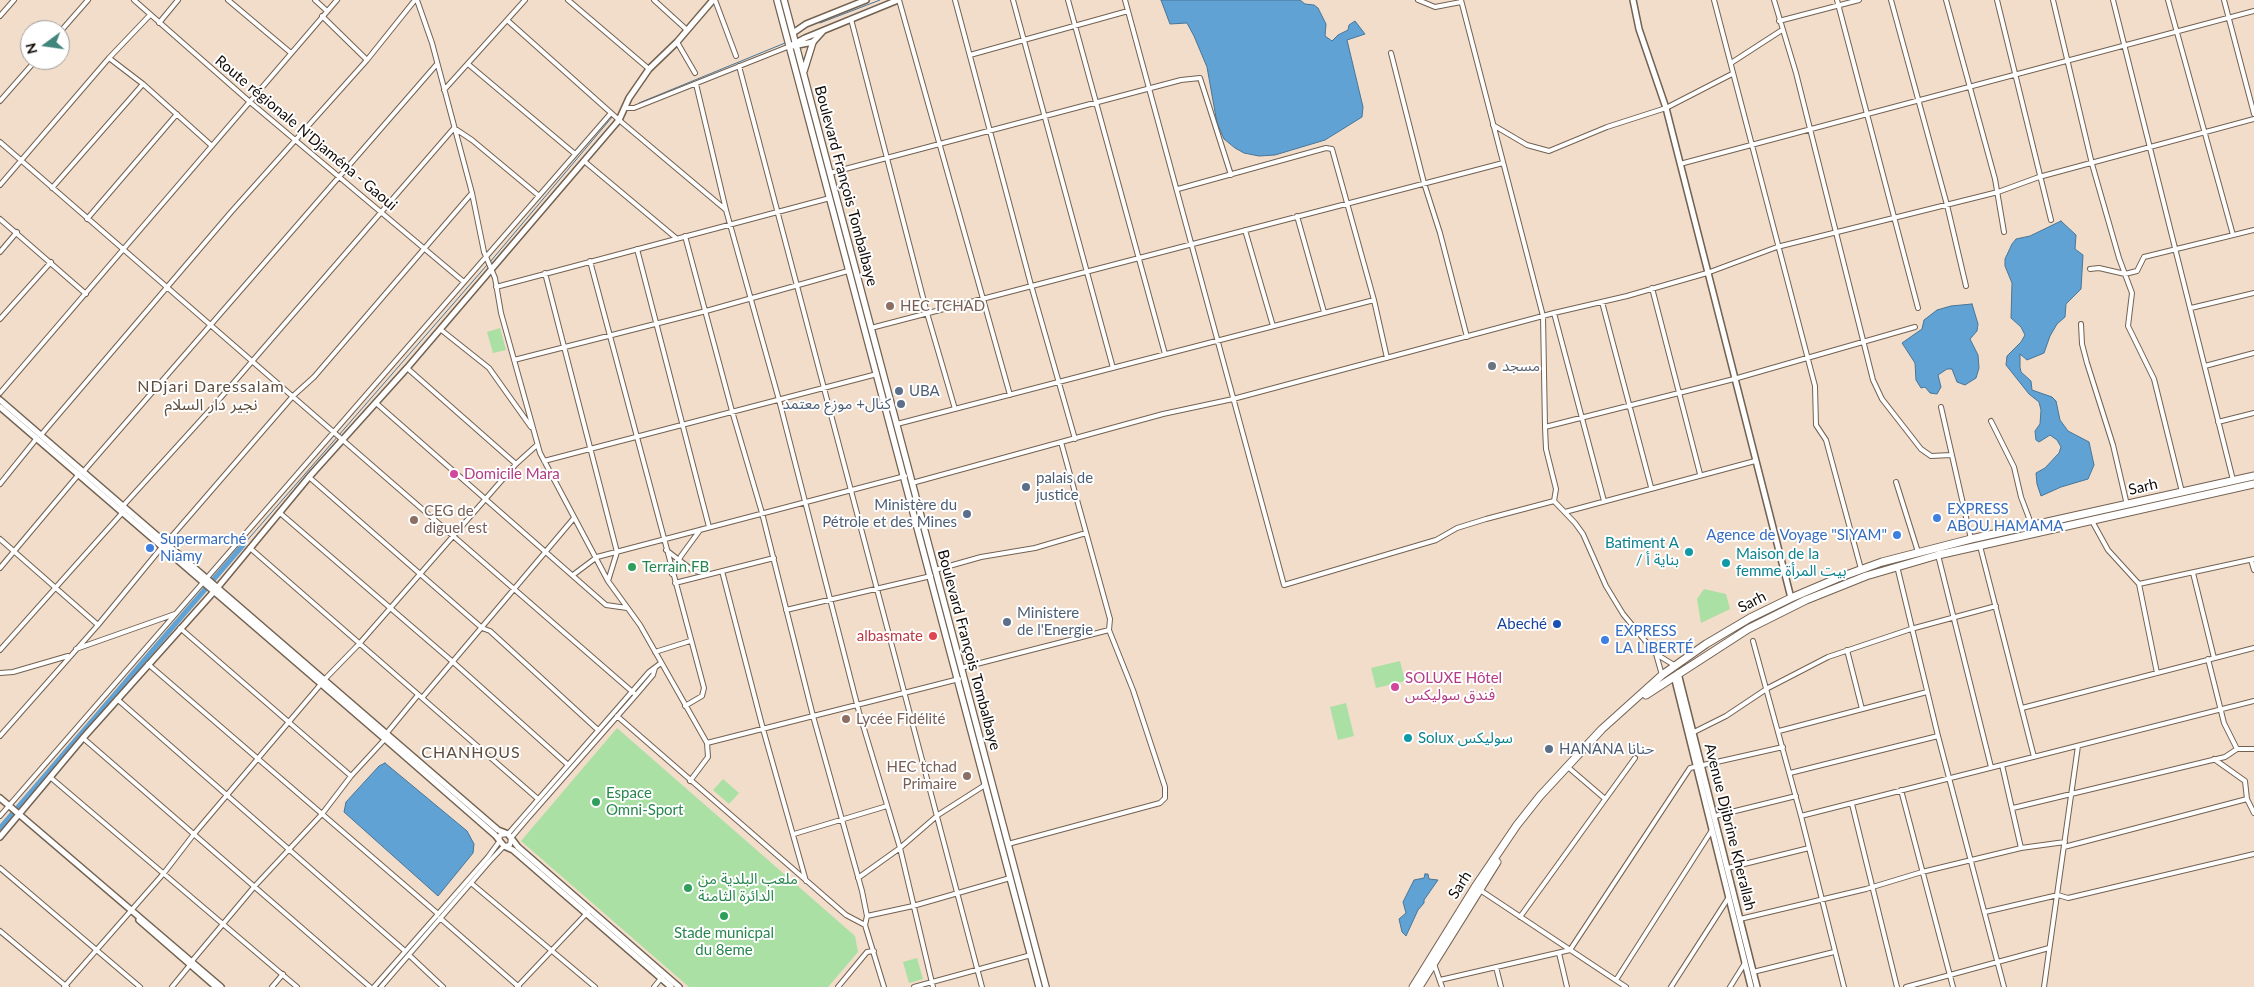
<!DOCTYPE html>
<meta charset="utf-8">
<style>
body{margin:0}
#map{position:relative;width:2254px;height:987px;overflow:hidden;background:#f1ddca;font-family:Lato,sans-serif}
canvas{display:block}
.north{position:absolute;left:20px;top:20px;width:50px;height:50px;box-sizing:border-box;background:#fff;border:1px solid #a09d9b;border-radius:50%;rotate:256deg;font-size:14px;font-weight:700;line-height:20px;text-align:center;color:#120b06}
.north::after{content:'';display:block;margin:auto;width:18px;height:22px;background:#40867c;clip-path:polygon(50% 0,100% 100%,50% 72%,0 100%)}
</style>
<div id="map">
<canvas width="2254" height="987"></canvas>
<div class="north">N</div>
</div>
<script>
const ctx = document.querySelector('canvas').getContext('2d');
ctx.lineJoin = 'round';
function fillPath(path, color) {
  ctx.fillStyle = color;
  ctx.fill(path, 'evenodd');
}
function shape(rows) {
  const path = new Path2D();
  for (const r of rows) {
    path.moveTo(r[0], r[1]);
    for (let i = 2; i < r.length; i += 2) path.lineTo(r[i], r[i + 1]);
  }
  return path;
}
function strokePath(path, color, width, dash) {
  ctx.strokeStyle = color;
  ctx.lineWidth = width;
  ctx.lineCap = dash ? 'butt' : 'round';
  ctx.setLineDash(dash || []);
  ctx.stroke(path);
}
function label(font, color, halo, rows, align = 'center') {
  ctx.font = font + ' Lato,"Noto Sans Arabic",sans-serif';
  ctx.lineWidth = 4;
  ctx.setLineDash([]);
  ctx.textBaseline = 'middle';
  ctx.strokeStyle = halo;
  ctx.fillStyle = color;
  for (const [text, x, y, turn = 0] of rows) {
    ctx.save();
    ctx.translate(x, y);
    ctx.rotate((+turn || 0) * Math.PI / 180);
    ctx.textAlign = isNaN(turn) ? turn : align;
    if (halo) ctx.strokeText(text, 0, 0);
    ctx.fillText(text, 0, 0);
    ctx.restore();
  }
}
fillPath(shape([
 [500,328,506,350,493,353,487,332],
 [1704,589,1726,594,1730,609,1701,623,1697,599],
 [1400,661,1405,681,1376,688,1371,668],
 [1346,703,1354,736,1338,740,1330,707],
 [617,728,855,936,858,952,828,987,689,987,521,841],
 [723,779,739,793,729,804,713,790],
 [917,958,923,979,909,983,903,962]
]), '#aae0a3');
const water = shape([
 [1161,0,1300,0,1305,4,1314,5,1318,8,1326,24,1325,36,1332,41,1338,35,1348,30,1349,25,1355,21,1365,34,1347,40,1363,107,1362,117,1325,140,1275,155,1259,156,1244,153,1235,148,1224,139,1217,123,1207,67,1194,36,1187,23,1170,24,1161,0],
 [2061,221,2076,235,2075,249,2083,255,2081,289,2066,304,2065,317,2057,324,2050,336,2044,353,2027,360,2020,354,2020,367,2021,372,2031,381,2032,390,2052,397,2056,401,2060,420,2068,431,2089,442,2094,465,2088,479,2061,487,2041,496,2037,484,2036,473,2045,468,2059,453,2061,447,2057,440,2050,435,2039,442,2036,440,2035,431,2040,424,2041,410,2039,402,2029,394,2006,365,2007,356,2021,342,2025,335,2021,327,2011,318,2012,283,2005,266,2005,259,2012,244,2016,239,2030,236,2061,221],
 [1972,304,1978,324,1977,331,1970,339,1978,355,1979,368,1976,378,1965,385,1957,382,1952,369,1947,369,1938,375,1941,387,1937,394,1930,393,1925,387,1921,388,1916,380,1915,363,1902,343,1922,329,1924,320,1937,310,1951,306,1972,304],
 [385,763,467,831,474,844,473,853,438,896,344,812,346,802,379,766,385,763],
 [1425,874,1428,874,1429,879,1438,880,1424,900,1424,903,1418,910,1406,936,1402,932,1399,919,1406,913,1403,902,1414,880,1424,878,1425,874]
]);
fillPath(water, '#60a2d4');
strokePath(water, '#497596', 1);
strokePath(shape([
 [820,23,880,0],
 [639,103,785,43],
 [490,262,613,116],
 [244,544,487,265]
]), '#497596', 1);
strokePath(shape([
 [0,828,244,544]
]), '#60a2d4', 5);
const street = shape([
 [134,0,250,102,464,282],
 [228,0,291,53],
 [315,0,327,11],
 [417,0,432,43,472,193,484,252,495,278,501,313,540,453,608,581,640,625,707,743,708,757,690,781],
 [568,0,649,69],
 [654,0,687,30],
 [715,0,736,56],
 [899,0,1010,395],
 [955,0,1031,285,1075,439],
 [1013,0,1113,368],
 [1068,0,1165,354],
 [1125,0,1284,585,1436,540,1457,528,1486,519,1554,501],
 [1418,0,1435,7,1461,2],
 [1461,0,1543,316,1545,427,1546,449,1556,489,1554,501,1575,523,1583,534,1606,586,1623,614,1656,654,1674,665],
 [1714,0,1815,386,1816,425,1826,440,1861,569],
 [1774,0,1796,73,1873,380,1882,399,1921,449,1931,456,1951,455],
 [1837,0,1918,308],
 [1891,0,1947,205,1966,286],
 [1946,0,1995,179,2004,232],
 [1997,0,2051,220],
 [2053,0,2092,164,2119,258,2132,293,2128,326,2154,379,2182,492],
 [2113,0,2233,480],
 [2168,0,2233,235],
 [2224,0,2254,114],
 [150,15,109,58,143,84,212,146],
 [0,16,14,0],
 [322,16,367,60],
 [851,19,927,313,955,409],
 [507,20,619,120,726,210,779,400,859,712,900,848,933,987],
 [1779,21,1859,0],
 [159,23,178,0],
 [60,32,88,0],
 [677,42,695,73],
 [1391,53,1424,183,1440,233,1467,337],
 [970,55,1128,11],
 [1731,63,1782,30],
 [468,64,575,154],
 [739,66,982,987],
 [696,84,726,210],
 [444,90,525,0],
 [0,101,36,60],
 [625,108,634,108,790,46],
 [1493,125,1527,145,1549,151,1607,127,1666,108,1732,74],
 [0,142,636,695],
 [584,161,676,238],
 [1680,164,2254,11],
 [830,173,1181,80,1200,78,1231,175],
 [0,185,109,58],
 [52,188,143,84],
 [1178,189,1326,148,1332,149,1374,300,1387,358],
 [1297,216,1324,312],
 [0,219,86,294],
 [87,219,177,114],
 [1245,230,1273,326],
 [685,236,732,411,762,513,813,716,862,891,867,916,865,925],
 [637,249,709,527],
 [0,252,17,232],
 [590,261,704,688,702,696,685,706],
 [2090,269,2099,268,2125,274,2137,271,2144,257,2254,230],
 [545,273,617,552,608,581],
 [496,287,830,198],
 [1652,288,1700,474],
 [1602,302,1651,487],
 [2191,308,2254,293],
 [1554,313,1604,501],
 [0,319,51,262],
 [2081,324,2082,344,2087,363,2113,445,2127,505],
 [871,328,1503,163],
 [440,329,489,368,531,427],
 [514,360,706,311,848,271],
 [2205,366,2254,353],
 [407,368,516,464],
 [0,393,337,0],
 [376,403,606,605,627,608],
 [1941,407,1971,539],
 [1991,421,2014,467,2021,497,2032,526],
 [2218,422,2254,413],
 [897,424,1374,300],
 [1545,427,1734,379,1915,327],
 [41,435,232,211,367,60,415,0],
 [544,461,877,374],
 [83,472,437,64],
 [309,477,482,628,490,631,598,730],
 [1896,482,1918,552],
 [912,483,1163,414,1233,399,1554,313,1627,296,1707,273,1777,247,1998,192,2039,177,2254,119],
 [0,484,37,438],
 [122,507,210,410,454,128,472,140,538,195],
 [1565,512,1755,461],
 [280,513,453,662,567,764],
 [2092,521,2108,550,2139,584,2157,673],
 [0,539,98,625],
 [166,543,293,396,314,377,472,193],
 [1980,546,2034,757],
 [250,548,538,799],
 [666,550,692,570,706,574],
 [1938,555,1991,767],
 [2251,560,2254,570],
 [1897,566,1938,736,2004,987],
 [0,568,79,474],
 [935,570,981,557,1035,548,1086,533],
 [722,571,763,729,806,881],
 [2193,573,2214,658],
 [672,574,681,556,700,530],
 [573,575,597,557,905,476],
 [675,583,774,558],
 [2139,584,2254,559],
 [786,610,931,576],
 [180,628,351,776],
 [1753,641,1801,816,1844,987],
 [76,649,175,614],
 [0,650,123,512],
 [1847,650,1862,709],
 [655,652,690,641],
 [1656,654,1662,675],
 [2208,659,2224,723,2237,749],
 [148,664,437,913],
 [961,668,1109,630],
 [0,673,13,672,68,656],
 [324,680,359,644,516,464,537,445],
 [422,698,574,518],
 [117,699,405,951],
 [2022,708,2254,648],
 [617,716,846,915,865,925,884,987],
 [1779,731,1927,692],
 [1694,732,1726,716,1768,688,1828,657,1911,629,1996,606],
 [386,734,418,695],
 [0,736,98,625,162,547],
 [83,738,370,987],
 [707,743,959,679],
 [2214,759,2245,781,2247,799,2254,813],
 [2002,765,2021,848],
 [1569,768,1604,798],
 [1790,773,1938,736],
 [50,777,297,987],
 [1901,790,1953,987],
 [1852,804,1897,987],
 [2013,808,2225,757,2237,749,2254,749],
 [0,816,611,113],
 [1715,816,1796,796],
 [1801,816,2254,701],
 [794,834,887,806],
 [1008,844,1160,803,1165,798,1165,787,1133,690,1109,630,1110,619,1061,442],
 [2064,847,2247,799],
 [0,868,140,987],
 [1728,868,1809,848],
 [858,878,900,848,938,815,985,785],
 [471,883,595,987],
 [1480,890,1626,987],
 [1985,912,2058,895,2068,898,2254,854],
 [867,916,913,906,1010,878],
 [1520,917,1635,758],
 [440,918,519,987],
 [1740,919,1866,889,1922,872,2021,848,2065,842],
 [0,931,67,987],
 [1559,953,1567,987],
 [409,955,443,987],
 [192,961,254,887,322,814,351,776,385,739],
 [1434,964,1442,987],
 [1496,967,1501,987],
 [1753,972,1834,952],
 [1440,980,1570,950,1690,768,1783,747],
 [1616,980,1712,830],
 [64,987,164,873,194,834,321,684],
 [172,987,190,965],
 [272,987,283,974],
 [374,987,488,857,499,842,500,835,508,834,649,672,661,663],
 [381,987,489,862,504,846,510,845,511,838,528,818,636,695,653,675,655,668],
 [517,987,588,912],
 [654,987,662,977],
 [838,987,867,952,874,951],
 [914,987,1031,955],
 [1671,987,1729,897],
 [1730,987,1745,963],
 [1906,987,2049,948],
 [2044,987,2078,746]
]);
const secondary = shape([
 [1633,0,1639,29,1666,108,1791,598],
 [793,33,806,24,866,0],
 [790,46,805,38,898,0],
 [793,46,813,42,823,31],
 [0,400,498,830,508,834,518,847,679,987],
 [0,407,385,739,495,835,504,846,513,850,671,987],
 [1678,673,1757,987],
 [1674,676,1751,987],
 [0,798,221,987],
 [0,837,83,738,218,587,309,477,407,368,619,120,629,98,649,69,677,42,713,0],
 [139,920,216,987]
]);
const primary = shape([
 [777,0,1039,987],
 [784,0,1046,987],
 [804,71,813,42]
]);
const highway = shape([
 [1646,695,1748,629,1806,600,1866,576,1938,555,2254,484],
 [1413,987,1475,887,1517,825,1540,796,1602,729,1662,675,1706,644,1750,618,1791,598,1838,578,1882,562,1971,539,2254,476],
 [1419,987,1497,862]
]);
strokePath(street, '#736151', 6);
strokePath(secondary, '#736151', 8);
strokePath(primary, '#736151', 8);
strokePath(highway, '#736151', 9);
strokePath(street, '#fff', 4);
strokePath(secondary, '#fff', 5);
strokePath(primary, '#fff', 5.5);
strokePath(highway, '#fff', 7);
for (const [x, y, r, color] of [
 [890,306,5,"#8d6e63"],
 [1492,366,5,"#6b7280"],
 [899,391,5,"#5c6f8a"],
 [901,404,5,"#5c6f8a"],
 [454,474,5,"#d1479c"],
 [1026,487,5,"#5c6f8a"],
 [967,514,5,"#5c6f8a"],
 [1937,518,5,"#3f7fe0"],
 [414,520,5,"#8d6e63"],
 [1897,535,5,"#3f7fe0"],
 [150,548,5,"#3f7fe0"],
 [1689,552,5,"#0f9aa8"],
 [1726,563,5,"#0f9aa8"],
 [632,567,5,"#2e9e5b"],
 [1007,622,5,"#5c6f8a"],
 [1557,624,5,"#1a4fb4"],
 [933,636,5,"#e0444e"],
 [1605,640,5,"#3f7fe0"],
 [1395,687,5,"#d1479c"],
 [846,719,5,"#8d6e63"],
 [1408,738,5,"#0f9aa8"],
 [1549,749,5,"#5c6f8a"],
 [967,776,5,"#8d6e63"],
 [596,802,5,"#2e9e5b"],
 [688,888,5,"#2e9e5b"],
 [724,916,5,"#2e9e5b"]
]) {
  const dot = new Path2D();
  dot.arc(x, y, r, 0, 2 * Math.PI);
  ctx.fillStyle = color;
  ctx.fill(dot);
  strokePath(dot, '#fff', 2);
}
label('15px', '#120b06', '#fff', [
 ["Route régionale N'Djaména - Gaoui",306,133,40],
 ["Boulevard François Tombalbaye",846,186,75],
 ["Sarh",2143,487,-13],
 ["Sarh",1752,602,-27],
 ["Boulevard François Tombalbaye",969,650,75],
 ["Avenue Djibrine Kherallah",1730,827,76],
 ["Sarh",1460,885,-58]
]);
label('15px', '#785e54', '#fff', [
 ["HEC TCHAD",900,306],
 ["CEG de",424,511],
 ["diguel est",424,528],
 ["Lycée Fidélité",856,719],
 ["HEC tchad",957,767,"right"],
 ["Primaire",957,784,"right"]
], 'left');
label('15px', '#5b616d', '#fff', [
 ["مسجد",1502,366]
], 'left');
label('15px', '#4e5e75', '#fff', [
 ["UBA",909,391],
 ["كنال+ موزع معتمد",891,404,"right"],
 ["palais de",1036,478],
 ["justice",1036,495],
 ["Ministère du",957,505,"right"],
 ["Pétrole et des Mines",957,522,"right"],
 ["Ministere",1017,613],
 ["de l'Energie",1017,630],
 ["HANANA حنانا",1559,749]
], 'left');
label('15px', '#b23c85', '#fff', [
 ["Domicile Mara",464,474],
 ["SOLUXE Hôtel",1405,678],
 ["فندق سوليكس",1405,695]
], 'left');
label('15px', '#366cbe', '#fff', [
 ["EXPRESS",1947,509],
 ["ABOU HAMAMA",1947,526],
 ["Agence de Voyage \"SIYAM\"",1887,535,"right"],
 ["Supermarché",160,539],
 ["Niamy",160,556],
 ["EXPRESS",1615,631],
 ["LA LIBERTÉ",1615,648]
], 'left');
label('15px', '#0d838f', '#fff', [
 ["Batiment A",1679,543,"right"],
 ["/ بناية أ",1679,560,"right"],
 ["Maison de la",1736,554],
 ["femme بيت المرأة",1736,571],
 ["Solux سوليكس",1418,738]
], 'left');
label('15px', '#27864d', '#fff', [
 ["Terrain FB",642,567],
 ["Espace",606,793],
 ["Omni-Sport",606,810],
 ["ملعب البلدية من",698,879],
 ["الدائرة الثامنة",698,896],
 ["Stade municpal",724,933,"center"],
 ["du 8eme",724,950,"center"]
], 'left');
label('15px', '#164399', '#fff', [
 ["Abeché",1547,624]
], 'right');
label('15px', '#be3a42', '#fff', [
 ["albasmate",923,636]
], 'right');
ctx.letterSpacing = '1px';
label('16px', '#5e4d3d', '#fff', [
 ["NDjari Daressalam",211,387],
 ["نجير دار السلام",211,405],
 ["CHANHOUS",471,753]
]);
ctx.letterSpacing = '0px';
</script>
